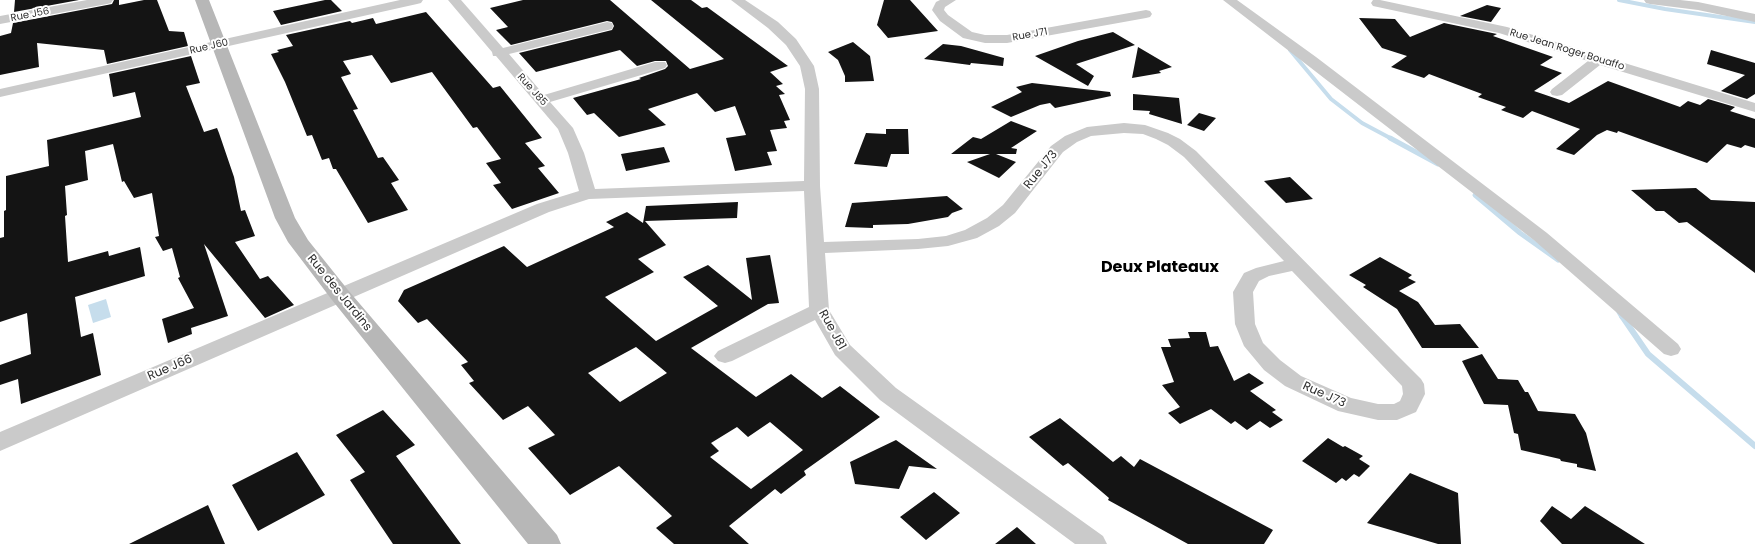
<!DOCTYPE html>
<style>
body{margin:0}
canvas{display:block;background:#fff}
</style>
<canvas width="1755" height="544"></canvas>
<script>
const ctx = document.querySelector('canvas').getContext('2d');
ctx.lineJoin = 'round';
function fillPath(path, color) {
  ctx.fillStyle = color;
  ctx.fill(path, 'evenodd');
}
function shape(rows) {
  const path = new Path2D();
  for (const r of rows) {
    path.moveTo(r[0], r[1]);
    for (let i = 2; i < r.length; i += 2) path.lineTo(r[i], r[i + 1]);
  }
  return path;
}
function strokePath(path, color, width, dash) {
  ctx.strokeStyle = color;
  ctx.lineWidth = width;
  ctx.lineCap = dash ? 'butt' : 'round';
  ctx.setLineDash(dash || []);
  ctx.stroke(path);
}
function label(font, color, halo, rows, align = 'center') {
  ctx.font = font + ' Poppins,sans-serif';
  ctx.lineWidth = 4;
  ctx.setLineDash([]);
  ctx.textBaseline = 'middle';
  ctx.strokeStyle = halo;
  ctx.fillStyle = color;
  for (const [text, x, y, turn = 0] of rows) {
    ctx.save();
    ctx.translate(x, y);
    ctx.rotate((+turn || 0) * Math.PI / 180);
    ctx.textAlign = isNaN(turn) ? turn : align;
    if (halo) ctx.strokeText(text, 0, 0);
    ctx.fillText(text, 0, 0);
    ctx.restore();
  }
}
fillPath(shape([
 [106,299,111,317,93,323,88,305]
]), '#c6ddec');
strokePath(shape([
 [1619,0,1665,9,1755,22],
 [1290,50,1331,99,1362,123,1392,139]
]), '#c6ddec', 4);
strokePath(shape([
 [1390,138,1438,164],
 [1475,195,1520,233,1558,260],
 [1619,312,1622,317]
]), '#c6ddec', 5);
strokePath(shape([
 [1622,316,1648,354,1755,446]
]), '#c6ddec', 6);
fillPath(shape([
 [15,0,79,0,14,12],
 [114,0,119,0,119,5,144,0,157,0,169,31,184,32,188,46,107,64,104,50,37,43,39,67,0,75,0,36,11,33,13,23,107,5,112,4],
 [325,0,331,0,342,11,281,25,273,11],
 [523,0,610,0,690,69,724,59,651,0,691,0,702,8,707,7,788,66,770,72,783,84,776,86,785,94,779,95,790,120,784,121,787,128,770,130,777,151,767,152,772,165,735,171,726,138,746,135,735,106,715,112,697,93,648,109,666,125,619,137,594,113,587,115,573,98,641,79,639,78,665,69,668,66,666,61,655,61,637,66,620,50,536,72,519,53,612,30,614,26,612,22,607,21,511,45,496,30,508,27,490,8],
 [884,0,910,0,938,31,888,38,877,25],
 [1487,5,1501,8,1491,22,1460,16],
 [426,12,493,88,500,86,542,138,525,143,545,166,538,168,559,193,512,209,493,185,501,183,486,163,501,159,477,127,473,128,432,72,391,83,372,55,343,61,351,74,341,77,358,109,353,110,378,158,383,157,399,180,391,183,408,210,368,223,336,169,333,169,329,158,322,160,312,135,307,136,285,82,271,54,279,52,277,50,293,46,286,35,350,21,352,23,373,18,376,24],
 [1359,18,1395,19,1410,37,1444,23,1497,34,1493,36,1553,57,1540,65,1562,73,1534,91,1569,103,1608,81,1680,107,1688,101,1700,105,1708,99,1735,107,1730,111,1755,119,1755,148,1745,145,1741,148,1727,144,1707,163,1618,131,1617,133,1607,130,1597,135,1574,155,1556,149,1580,129,1532,111,1523,118,1501,110,1506,107,1478,97,1482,94,1429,74,1424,78,1391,67,1407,56,1382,48],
 [1113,32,1135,45,1076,64,1094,76,1088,86,1035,56,1078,41],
 [853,42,870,56,874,81,845,82,845,76,838,60,828,52],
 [943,44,961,46,1004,58,1003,66,971,63,970,65,924,59],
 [1138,47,1172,67,1159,71,1161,73,1132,78],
 [1711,50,1755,63,1755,94,1747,99,1721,91,1745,75,1707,64],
 [191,56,200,83,186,86,204,132,217,128,219,133,234,177,241,211,245,210,255,236,235,242,260,279,268,276,294,305,265,318,204,244,228,316,191,328,192,334,168,343,162,319,194,308,178,278,180,277,172,248,163,251,155,237,159,236,152,193,134,198,124,181,122,182,113,144,85,151,88,180,65,186,67,215,65,216,68,262,108,251,109,256,140,247,145,276,75,297,81,337,93,333,101,375,21,404,18,379,0,385,0,365,31,354,27,313,0,322,0,238,4,237,4,211,6,210,6,176,49,166,47,140,141,117,135,92,113,97,109,74],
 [1032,83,1110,92,1111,96,1055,108,1050,103,1040,105,1011,117,991,107,1022,92,1016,87],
 [1133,94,1179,98,1182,124,1149,114,1150,111,1133,110],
 [1199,113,1216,118,1204,131,1187,125],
 [1011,121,1037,131,1011,148,1017,149,1016,154,996,154,1016,162,999,178,967,162,990,154,951,154,973,137,981,139],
 [886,129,908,129,909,154,891,154,887,167,854,164,866,133,886,134],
 [664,147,670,162,626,171,621,154],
 [1290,177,1313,199,1286,203,1264,181],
 [1696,188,1711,200,1755,202,1755,273,1687,222,1679,223,1664,211,1656,211,1631,190],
 [947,196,963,209,952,213,948,217,908,224,873,225,873,228,845,227,852,203],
 [738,202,737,218,645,221,666,245,638,259,654,272,605,297,656,341,718,306,683,277,708,265,752,300,746,258,770,255,779,303,768,304,691,348,756,397,791,374,822,398,840,386,880,417,804,471,806,475,781,494,775,489,729,526,749,544,674,544,656,528,672,516,619,466,570,495,528,448,555,435,528,406,503,420,469,383,474,381,461,365,468,362,427,319,418,323,398,301,404,290,504,246,527,267,614,227,606,222,627,212,643,223,646,206],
 [636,347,667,373,620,402,588,373],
 [770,422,803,450,751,489,710,457,719,451,711,443,737,427,748,437],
 [1380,257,1412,275,1408,278,1416,282,1399,291,1418,302,1435,325,1460,324,1479,348,1422,348,1397,309,1363,287,1366,285,1349,275],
 [1188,332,1206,332,1210,347,1218,346,1234,381,1249,373,1264,383,1250,391,1276,410,1272,412,1283,420,1270,428,1260,421,1247,430,1235,421,1231,424,1211,409,1180,424,1168,413,1180,407,1162,385,1174,382,1161,347,1171,347,1168,339,1190,338],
 [1482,354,1498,379,1518,380,1525,392,1528,392,1538,411,1575,414,1586,433,1596,471,1577,467,1577,464,1561,461,1560,459,1521,450,1518,434,1514,433,1508,405,1484,404,1462,361],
 [383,410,415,445,396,456,461,544,393,544,350,480,365,472,336,435],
 [1060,418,1113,462,1121,456,1134,467,1140,459,1273,530,1264,544,1188,544,1108,500,1109,498,1068,463,1063,466,1029,437],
 [1328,438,1343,447,1345,446,1363,456,1359,459,1370,466,1359,477,1354,474,1346,481,1342,478,1336,483,1302,461],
 [896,440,937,469,909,466,899,489,855,484,850,462],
 [297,452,325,495,258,531,232,485],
 [1410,473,1458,493,1461,544,1438,544,1367,523],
 [934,492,960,513,926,540,900,517],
 [208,505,225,544,129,544],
 [1552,506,1571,519,1585,506,1645,544,1562,544,1540,521],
 [1017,527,1036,544,995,544]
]), '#141414');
fillPath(shape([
 [87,0,113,0,111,3,107,4,0,24,0,16,87,0],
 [400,0,423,0,421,3,417,4,0,97,0,89,400,0],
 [448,0,461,0,503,48,607,22,612,23,613,26,612,29,509,54,544,95,655,62,665,62,667,65,665,68,550,102,573,128,584,153,595,189,804,181,805,89,800,66,786,45,768,28,731,0,745,0,778,22,796,39,814,66,819,89,820,186,824,242,918,239,946,236,965,230,987,218,1003,205,1051,146,1065,136,1087,127,1124,123,1145,125,1168,133,1180,139,1196,151,1396,354,1421,379,1424,384,1425,394,1416,412,1397,420,1378,420,1338,411,1285,386,1264,370,1244,346,1235,324,1233,292,1244,273,1256,268,1284,261,1184,157,1168,145,1156,139,1143,134,1124,133,1091,136,1077,142,1063,152,1015,213,999,226,977,238,948,246,918,249,825,253,829,310,850,345,896,388,1103,536,1107,544,1075,544,880,400,835,355,815,320,732,361,725,363,718,361,714,356,718,351,809,307,804,191,589,199,549,212,0,451,0,432,537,204,579,191,568,153,558,129,496,56,493,56,492,52,448,0],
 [1292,271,1402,386,1403,394,1400,401,1394,404,1378,404,1351,398,1301,376,1280,360,1263,343,1255,324,1253,292,1259,281,1269,276,1292,271],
 [940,0,956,0,945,7,944,10,948,15,972,32,985,35,1007,35,1146,10,1150,11,1152,14,1150,17,1146,18,1007,43,985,43,963,38,940,21,932,10,936,2,940,0],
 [1223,0,1237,0,1316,57,1547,233,1678,344,1681,349,1678,354,1671,356,1664,354,1535,241,1223,0],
 [1373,0,1380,0,1507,27,1755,103,1755,112,1600,65,1562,95,1557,96,1552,95,1550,92,1552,89,1588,61,1499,33,1373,6,1371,3,1373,0],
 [1644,0,1680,0,1698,2,1755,14,1755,22,1698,10,1650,4,1646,3,1644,0]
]), '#cacaca');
fillPath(shape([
 [195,0,209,0,295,218,308,240,348,290,557,535,561,544,528,544,332,300,288,242,275,218,195,0]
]), '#b7b7b7');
label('10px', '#2d2d2d', '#fff', [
 ["Rue J56",30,15,-11],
 ["Rue J71",1030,35,-10],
 ["Rue J60",209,47,-13],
 ["Rue Jean Roger Bouaffo",1567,50,17],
 ["Rue J85",532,90,48]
]);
label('12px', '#2d2d2d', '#fff', [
 ["Rue J73",1041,170,-51],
 ["Rue des Jardins",339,293,51],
 ["Rue J81",832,330,61],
 ["Rue J66",170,368,-23],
 ["Rue J73",1324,395,24]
]);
label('bold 16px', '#000', '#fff', [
 ["Deux Plateaux",1160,268]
]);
</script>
